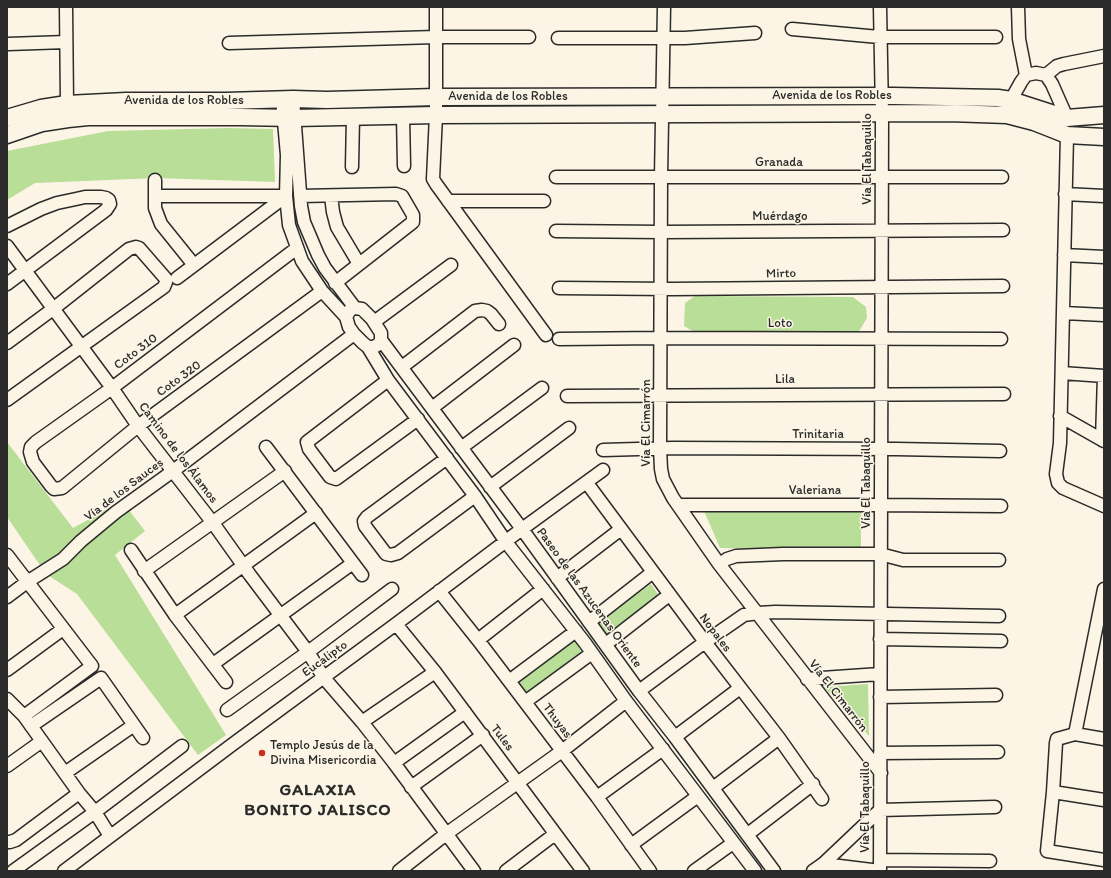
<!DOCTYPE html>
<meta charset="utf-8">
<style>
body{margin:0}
#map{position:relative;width:1111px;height:878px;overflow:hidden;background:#fcf5e5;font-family:Itim,sans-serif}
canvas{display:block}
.frame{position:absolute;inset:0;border:8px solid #2b2b2b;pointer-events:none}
</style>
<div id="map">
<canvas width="1111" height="878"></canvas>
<div class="frame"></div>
</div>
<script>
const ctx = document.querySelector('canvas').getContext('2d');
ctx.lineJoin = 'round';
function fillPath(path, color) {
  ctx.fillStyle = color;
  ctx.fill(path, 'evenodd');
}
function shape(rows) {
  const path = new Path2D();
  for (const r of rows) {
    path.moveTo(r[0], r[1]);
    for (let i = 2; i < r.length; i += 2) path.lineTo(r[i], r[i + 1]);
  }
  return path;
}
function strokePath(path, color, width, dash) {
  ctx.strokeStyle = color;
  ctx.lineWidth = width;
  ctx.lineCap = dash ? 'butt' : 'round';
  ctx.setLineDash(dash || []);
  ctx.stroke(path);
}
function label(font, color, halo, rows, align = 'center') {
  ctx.font = font + ' Itim,sans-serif';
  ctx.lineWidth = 3;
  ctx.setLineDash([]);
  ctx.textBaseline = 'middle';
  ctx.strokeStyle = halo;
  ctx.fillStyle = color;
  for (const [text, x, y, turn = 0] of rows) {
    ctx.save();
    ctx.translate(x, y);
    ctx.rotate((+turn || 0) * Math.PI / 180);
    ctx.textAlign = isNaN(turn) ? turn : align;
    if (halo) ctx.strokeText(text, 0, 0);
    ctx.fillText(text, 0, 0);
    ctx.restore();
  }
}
fillPath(shape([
 [228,128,273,129,275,182,157,178,35,183,7,200,7,151,108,131],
 [695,296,853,297,866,307,867,318,858,333,698,334,684,326,685,303],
 [7,442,73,528,122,501,145,531,115,555,226,735,198,755,77,594,46,574,7,517],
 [704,511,861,512,861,549,795,550,720,548],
 [651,584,659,596,607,635,597,622],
 [575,640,583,655,527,694,518,681],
 [868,684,869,736,824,687]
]), '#b9de98');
const street = shape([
 [66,7,67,104],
 [436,7,436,115,433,179,436,184,546,335],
 [664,7,661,177,660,448,661,469,663,479,673,498,719,564,881,773],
 [1018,7,1019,39,1026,75],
 [792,29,879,37,996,37],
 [558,38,685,38,755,33],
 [229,43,436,37,529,37],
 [8,44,66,42],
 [1046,75,1057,66,1064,64,1104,56],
 [282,99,287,155,286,196,289,225,302,261,322,291,346,317],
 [293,99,301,206,304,222,318,255,325,268,355,308],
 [1009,107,1011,100,1021,82,1026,75,1036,73,1046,75,1052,84,1067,118],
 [403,116,404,166],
 [1067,135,1060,443,1056,474,1058,483,1063,488,1104,506],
 [352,167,353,117],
 [556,177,1002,177],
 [155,180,155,208,161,224,194,265],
 [1065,194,1104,196],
 [155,196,286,196],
 [300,196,396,194,402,196,413,215,413,222,335,283],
 [331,196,333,212,337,227,359,264],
 [448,201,544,201],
 [7,226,41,209,57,203,76,199,85,197,101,197,106,198,109,200,110,204,106,210,7,284],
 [556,231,662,232,1003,230],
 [7,246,112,388,138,426,213,523,250,575,308,652,324,678,362,722,394,763,474,871],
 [297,248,112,388,36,442,31,447,30,452,33,462,51,486,54,489,62,488,138,426,322,291],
 [1064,255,1104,257],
 [177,278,286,196],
 [559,288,672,289,1003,286],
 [355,308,362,309,372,319,381,333,381,340,379,344,374,347,368,347,363,343,354,334,349,327,346,317,350,310,355,308],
 [1064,313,1104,315],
 [374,322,451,265],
 [559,339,661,338,1001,339],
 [381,340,522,529,639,691,675,737,774,871],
 [7,343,53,309,129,249,136,247,139,248,166,279,166,282,164,287,7,400],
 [368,347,388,380,475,496,506,542,585,643,626,701,755,871],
 [402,367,475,311,482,310,487,311,491,314,499,324],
 [1062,373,1104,376],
 [388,380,307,442,309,449,330,477,336,479,418,419],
 [567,396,1004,394],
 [432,408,514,345],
 [1060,416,1104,441],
 [1102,440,1104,376],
 [266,447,362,575],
 [461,448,542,388],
 [603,450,673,448,896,449,1000,451],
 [447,458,367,517,364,521,365,526,386,554,391,555,398,553,475,496],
 [587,483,705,642,779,738,822,799],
 [490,487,569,428],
 [678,505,880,505,1001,506],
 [131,550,175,615,226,682],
 [7,555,92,666,24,716],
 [719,564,727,559,736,556,783,554,880,554,903,560,999,560],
 [144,571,285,471],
 [557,578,621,529],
 [439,591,478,640,597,797,650,871],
 [7,597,27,582,63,559,81,541,116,512,173,471,354,334],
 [175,615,316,513],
 [589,622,653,572],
 [396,624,435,672,583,871],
 [880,639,1001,641],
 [478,640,543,589],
 [606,644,669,595],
 [213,664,353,563],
 [7,670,63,629],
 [807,679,880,674],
 [509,681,576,631],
 [639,691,705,642,744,615,758,613,775,612,999,616],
 [880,697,996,695],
 [7,699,24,716,79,793,95,812,110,836],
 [525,702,592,653],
 [227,710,308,652,392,589],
 [362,722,435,672],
 [31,726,101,678,143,738],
 [1075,734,1104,589],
 [675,737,740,688],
 [1104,739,1075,734,1057,739,1056,743,1053,792,1047,851,1104,860],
 [880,753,998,752],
 [394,763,465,712],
 [7,766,42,741],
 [65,773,134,725],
 [411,787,483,735],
 [713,788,779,738],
 [1053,792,1104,800],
 [597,797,663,749],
 [748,834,813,784],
 [7,842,10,842,16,840,79,793],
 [631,845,698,796],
 [880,860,990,861],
 [823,864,880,871,882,113,880,7],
 [13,871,95,812,182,746],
 [64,871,233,744,396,624,522,529,603,470],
 [399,871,446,834,562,751,626,701],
 [506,871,555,834],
 [694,871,733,843],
 [813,871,823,864,880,810,995,807]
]);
const secondary = shape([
 [7,118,41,108,67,104,126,101,226,101,293,99,327,100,436,97,893,96,998,98,1011,100,1067,118,1104,115],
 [7,135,42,123,68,119,88,117,240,117,294,118,436,115,949,113,1007,115,1034,122,1067,135,1104,137]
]);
strokePath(street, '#2b2b2b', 15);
strokePath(secondary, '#2b2b2b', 19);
strokePath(street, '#fcf5e5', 12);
strokePath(secondary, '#fcf5e5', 16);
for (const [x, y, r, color] of [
 [262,753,4,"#c8321e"]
]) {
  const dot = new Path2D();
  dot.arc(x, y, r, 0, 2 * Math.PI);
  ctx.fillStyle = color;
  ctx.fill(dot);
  strokePath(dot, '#fcf5e5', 1.5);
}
label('13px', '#2b2b2b', '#fcf5e5', [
 ["Avenida de los Robles",832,96],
 ["Avenida de los Robles",508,97],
 ["Avenida de los Robles",184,101],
 ["Vía El Tabaquillo",868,159,-90],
 ["Granada",779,163],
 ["Muérdago",780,217],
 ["Mirto",781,274,-1],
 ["Loto",780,324],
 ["Coto 310",136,352,-37],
 ["Coto 320",179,379,-36],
 ["Lila",785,380],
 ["Vía El Cimarrón",647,423,-90],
 ["Trinitaria",818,435],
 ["Camino de los Álamos",178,453,53],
 ["Vía El Tabaquillo",867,483,-90],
 ["Vía de los Sauces",124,490,-37],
 ["Valeriana",815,491],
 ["Paseo de las Azucenas Oriente",589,598,54],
 ["Nopales",715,633,53],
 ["Eucalipto",325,659,-36],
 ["Vía El Cimarrón",838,696,52],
 ["Thuyas",557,721,53],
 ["Tules",502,738,53],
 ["Vía El Tabaquillo",866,807,-90]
]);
label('13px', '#2b2b2b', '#fcf5e5', [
 ["Templo Jesús de la",270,746],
 ["Divina Misericordia",270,761]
], 'left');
ctx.letterSpacing = '1px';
label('bold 17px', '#2b2b2b', '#fcf5e5', [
 ["GALAXIA",318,791],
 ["BONITO JALISCO",318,811]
]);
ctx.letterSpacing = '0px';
</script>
